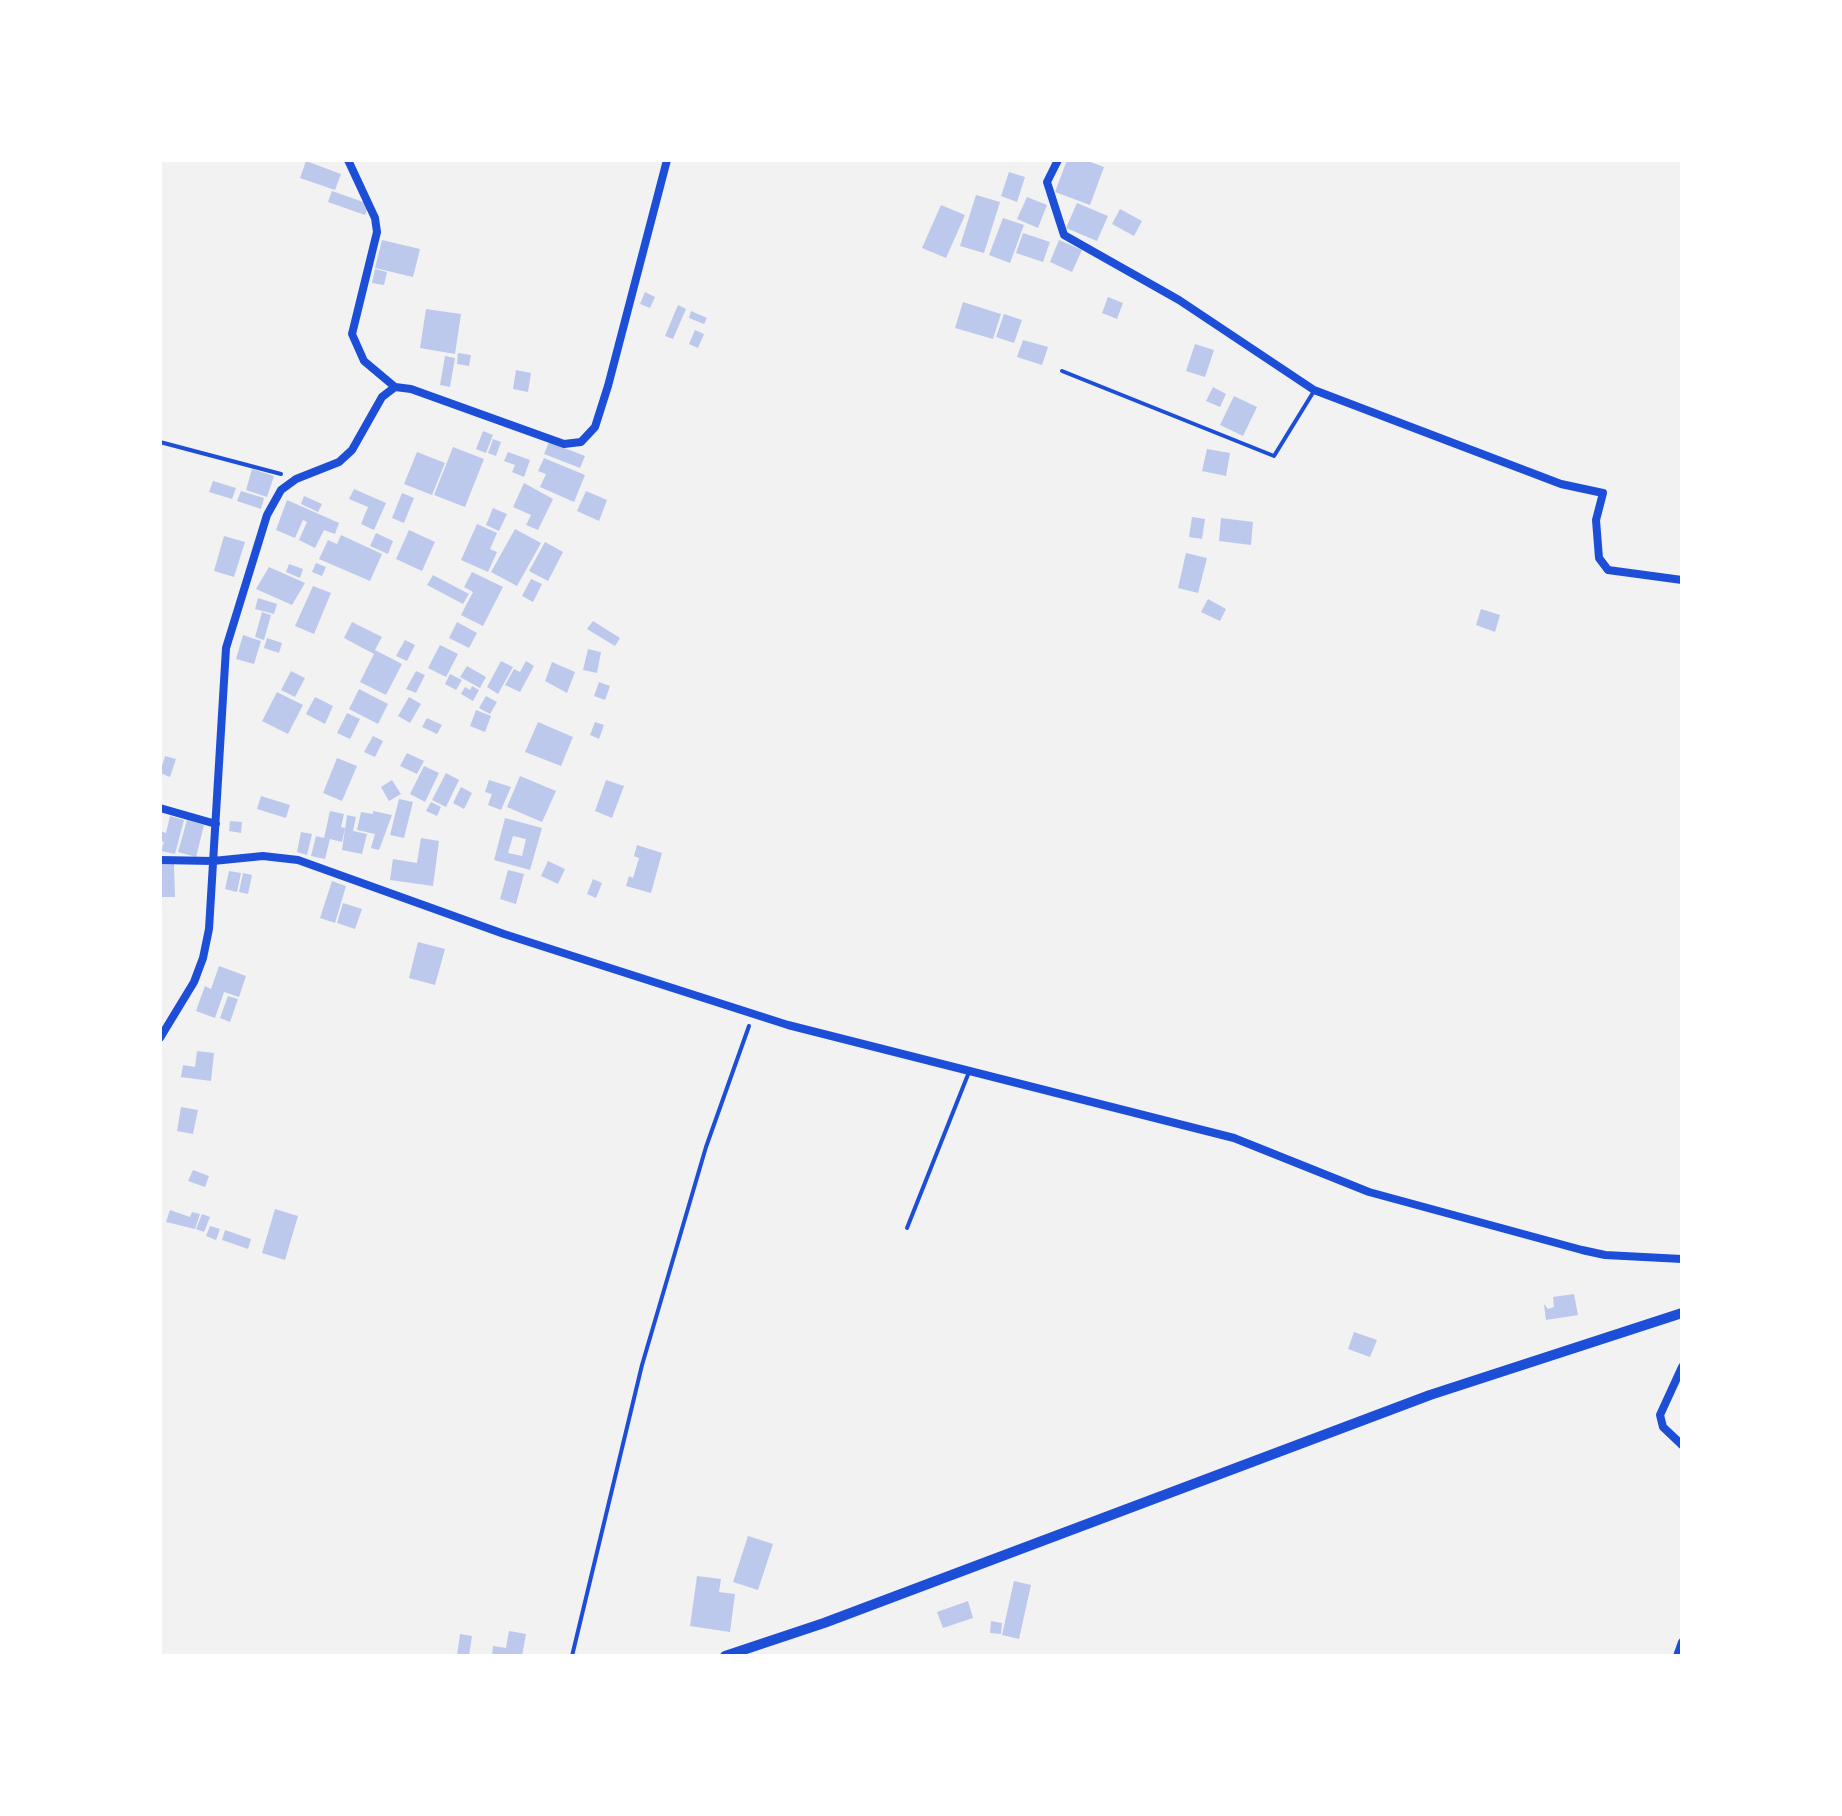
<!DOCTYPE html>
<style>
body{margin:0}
#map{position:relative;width:1842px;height:1816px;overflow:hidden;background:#f2f2f2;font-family:"Exo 2",sans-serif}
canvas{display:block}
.frame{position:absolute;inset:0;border:162px solid #fff;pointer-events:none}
</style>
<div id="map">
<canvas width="1842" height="1816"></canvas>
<div class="frame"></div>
</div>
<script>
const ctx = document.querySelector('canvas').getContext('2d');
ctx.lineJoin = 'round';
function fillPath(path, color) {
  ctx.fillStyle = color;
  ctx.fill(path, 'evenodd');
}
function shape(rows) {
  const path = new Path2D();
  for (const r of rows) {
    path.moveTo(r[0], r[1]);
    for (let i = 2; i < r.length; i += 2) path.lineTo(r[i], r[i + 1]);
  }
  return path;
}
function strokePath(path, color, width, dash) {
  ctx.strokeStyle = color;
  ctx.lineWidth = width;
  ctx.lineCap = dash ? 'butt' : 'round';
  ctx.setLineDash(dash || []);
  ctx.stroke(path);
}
fillPath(shape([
 [1067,160,1085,160,1104,167,1090,205,1055,192],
 [306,161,341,174,335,190,300,178],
 [1009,172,1025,177,1017,202,1001,196],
 [332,191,369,204,365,215,328,202],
 [976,195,1000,202,984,253,960,246],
 [1027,197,1047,205,1038,228,1017,219],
 [1077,203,1108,216,1097,241,1066,228],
 [941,205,965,215,946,258,922,248],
 [1120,209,1142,221,1134,236,1112,224],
 [1003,218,1024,225,1010,263,989,255],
 [1023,233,1050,242,1043,262,1016,253],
 [382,240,420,249,413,277,375,268],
 [1059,240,1082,250,1072,272,1050,262],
 [375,269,387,272,384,285,372,283],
 [645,292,655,297,650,308,640,304],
 [1108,297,1123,303,1117,319,1102,313],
 [963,302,1001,314,993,339,955,328],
 [678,305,686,309,673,339,665,336],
 [426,309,461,314,455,354,420,348],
 [691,311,707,318,704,324,689,318],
 [1004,314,1022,320,1014,343,996,337],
 [695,330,704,334,698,348,689,344],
 [1023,340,1048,347,1042,365,1017,357],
 [1195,344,1214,350,1205,377,1186,371],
 [458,353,471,355,469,366,457,364],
 [445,356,455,358,450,387,440,385],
 [516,370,531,373,528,392,513,389],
 [1213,387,1226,394,1220,407,1206,401],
 [1234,396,1257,407,1243,436,1220,425],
 [483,431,493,435,486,453,476,449],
 [493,439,501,442,496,456,488,453],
 [549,442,585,456,580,468,544,454],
 [453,447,484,459,465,507,434,495],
 [1207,449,1230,453,1226,476,1202,471],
 [417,452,445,463,432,495,404,484],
 [508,452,530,460,524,477,512,472,515,465,504,461],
 [544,458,585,475,574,502,540,487,546,474,538,471],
 [252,469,274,476,267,497,246,490],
 [213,481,236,488,232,499,209,492],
 [524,483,553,499,538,530,526,525,531,515,513,507],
 [354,489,386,503,374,530,361,524,368,507,349,499],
 [241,491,264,498,261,509,237,501],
 [586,491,607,500,599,521,577,511],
 [402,493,414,498,404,523,392,518],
 [304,496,322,504,318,512,301,504],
 [287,500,339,523,335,534,324,530,315,548,299,540,307,522,303,520,295,538,276,530],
 [493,508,507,514,499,531,486,525],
 [1192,517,1205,519,1202,539,1189,537],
 [1221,518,1253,522,1251,545,1219,541],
 [477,524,497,533,490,549,497,552,488,572,461,560],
 [515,529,541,543,517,586,491,572],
 [409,530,435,542,422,571,396,559],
 [376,533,393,541,388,554,370,546],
 [341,535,382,554,370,581,319,559,328,540,337,544],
 [224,536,245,542,234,577,214,571],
 [545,542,563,552,548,581,529,571],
 [1186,553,1207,558,1198,593,1178,588],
 [316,563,326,567,322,576,312,572],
 [289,564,303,569,300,578,286,572],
 [269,567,305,583,292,605,256,589],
 [472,572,503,587,483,626,461,615,473,592,464,587],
 [433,575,469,594,463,604,427,585],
 [531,579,542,584,533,602,522,596],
 [313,586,331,593,314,634,295,626],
 [258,598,277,604,274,614,255,609],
 [1208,599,1226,609,1220,621,1201,612],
 [1481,609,1500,615,1495,632,1476,625],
 [262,612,271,615,264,640,255,637],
 [593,621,620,638,615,646,587,629],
 [352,622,382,637,375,650,402,664,386,695,360,682,374,654,344,638],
 [457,622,477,633,469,648,449,638],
 [243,635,261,641,254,664,236,659],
 [267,638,282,643,279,653,264,648],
 [405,640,415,645,407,661,396,656],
 [440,645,458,654,446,677,428,668],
 [588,649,601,652,597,673,583,670],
 [501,661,513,667,498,694,487,687],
 [526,661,534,666,520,692,505,685,514,669,520,672],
 [552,662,575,672,567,693,545,681],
 [467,666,486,677,480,688,460,677],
 [291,671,305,678,295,697,281,690],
 [416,671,425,675,416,693,406,689],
 [450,674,462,680,456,690,445,684],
 [599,682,610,686,605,700,594,696],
 [472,686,479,690,473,701,461,694,465,687,470,690],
 [359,689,388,704,378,724,349,709],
 [277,692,303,705,288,734,262,721],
 [486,696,497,702,490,714,479,708],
 [315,697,333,706,325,724,306,714],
 [409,697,421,704,410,723,398,716],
 [476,710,491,716,485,732,470,726],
 [347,713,360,719,350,739,337,733],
 [427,718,442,725,437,734,422,727],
 [538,722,573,737,561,766,525,752],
 [595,722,604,725,599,739,590,735],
 [373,736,383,741,375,757,364,752],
 [407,753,424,761,417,774,400,766],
 [165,756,176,759,170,777,160,773],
 [337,758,357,766,342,801,323,793],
 [424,766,439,773,425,802,410,794],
 [446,773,459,780,446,807,432,800],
 [520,776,556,791,542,822,507,807],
 [392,780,401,794,389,801,381,787],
 [489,780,511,787,501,810,488,805,492,794,485,792],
 [606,780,624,786,612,818,595,811],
 [461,787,472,793,464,809,453,803],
 [261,796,290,805,286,818,257,809],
 [399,799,413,802,404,838,390,835],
 [431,802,441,807,437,816,426,811],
 [330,811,344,814,341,827,345,828,342,842,330,839,325,859,311,856,316,836,324,838],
 [373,811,392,815,379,850,371,848,375,834,357,830,361,812,373,814],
 [347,815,356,817,353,831,367,834,362,854,342,850],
 [170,816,184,820,175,854,161,851,164,842,160,841,160,831,166,833],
 [505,818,542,828,530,870,494,860],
 [513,836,526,839,522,856,508,853],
 [187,820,204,825,196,857,178,852],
 [230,821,242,822,241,833,229,831],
 [301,832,312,834,307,855,297,852],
 [421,838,439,841,433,886,390,880,393,859,417,863],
 [637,845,662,853,651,893,626,886,629,876,633,878,639,858,634,856],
 [548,861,565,869,558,884,541,876],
 [160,864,174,864,175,897,160,897],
 [508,870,524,874,516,904,500,899],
 [229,871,241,873,237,892,225,889],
 [243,873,252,875,248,894,239,892],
 [593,879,602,883,596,898,587,894],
 [332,881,346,886,335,923,320,918],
 [343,903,362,909,355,929,337,923],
 [418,942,445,949,435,985,409,978],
 [219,966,246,976,239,997,224,992,215,1018,196,1011,205,986,211,989],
 [228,996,238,999,230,1022,220,1018],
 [197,1051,214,1053,211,1081,181,1077,183,1065,195,1067],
 [181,1107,198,1110,193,1134,177,1131],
 [193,1170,209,1176,205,1187,188,1181],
 [275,1209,298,1216,285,1260,262,1253],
 [170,1210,190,1217,192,1212,200,1214,195,1229,166,1222],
 [202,1214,210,1217,204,1232,196,1229],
 [210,1226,220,1229,216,1240,206,1236],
 [225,1230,251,1239,248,1249,222,1240],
 [1574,1294,1578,1315,1546,1320,1544,1304,1548,1309,1554,1307,1553,1297],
 [1354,1332,1377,1340,1370,1357,1348,1349],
 [748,1536,773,1544,758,1590,733,1582],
 [697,1576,721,1579,719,1592,735,1594,730,1632,690,1626],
 [1014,1581,1031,1585,1019,1639,1002,1635],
 [968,1601,973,1618,943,1628,937,1612],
 [991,1621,1002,1623,1001,1634,990,1633],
 [509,1631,526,1634,522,1656,492,1656,493,1646,506,1648],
 [460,1634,472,1636,469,1656,457,1656]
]), '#bdc9ec');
strokePath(shape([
 [160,442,281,474],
 [572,1656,642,1365,706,1147,749,1026]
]), '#1d4ed8', 4);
strokePath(shape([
 [1062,371,1274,456,1314,391],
 [907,1228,969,1072]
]), '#1d4ed8', 4);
strokePath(shape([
 [348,160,375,218,377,232,352,334,364,361,395,387],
 [1058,160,1047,182,1064,235,1179,300,1314,390,1561,484,1603,493,1596,520,1599,558,1608,570,1682,580],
 [160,808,216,824],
 [160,860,213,861,263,856,298,860,504,934,788,1025,1234,1138,1369,1192,1582,1250,1605,1255,1682,1259],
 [160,1038,194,982,203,958,209,929,226,648,267,515,281,490,296,479,339,462,352,450,382,397,395,387,411,389,564,444,581,442,595,427,608,386,667,160],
 [1682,1367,1660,1415,1663,1427,1682,1445],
 [1677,1656,1682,1642]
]), '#1d4ed8', 8);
strokePath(shape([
 [725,1656,824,1623,1430,1395,1682,1313]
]), '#1d4ed8', 10);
</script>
